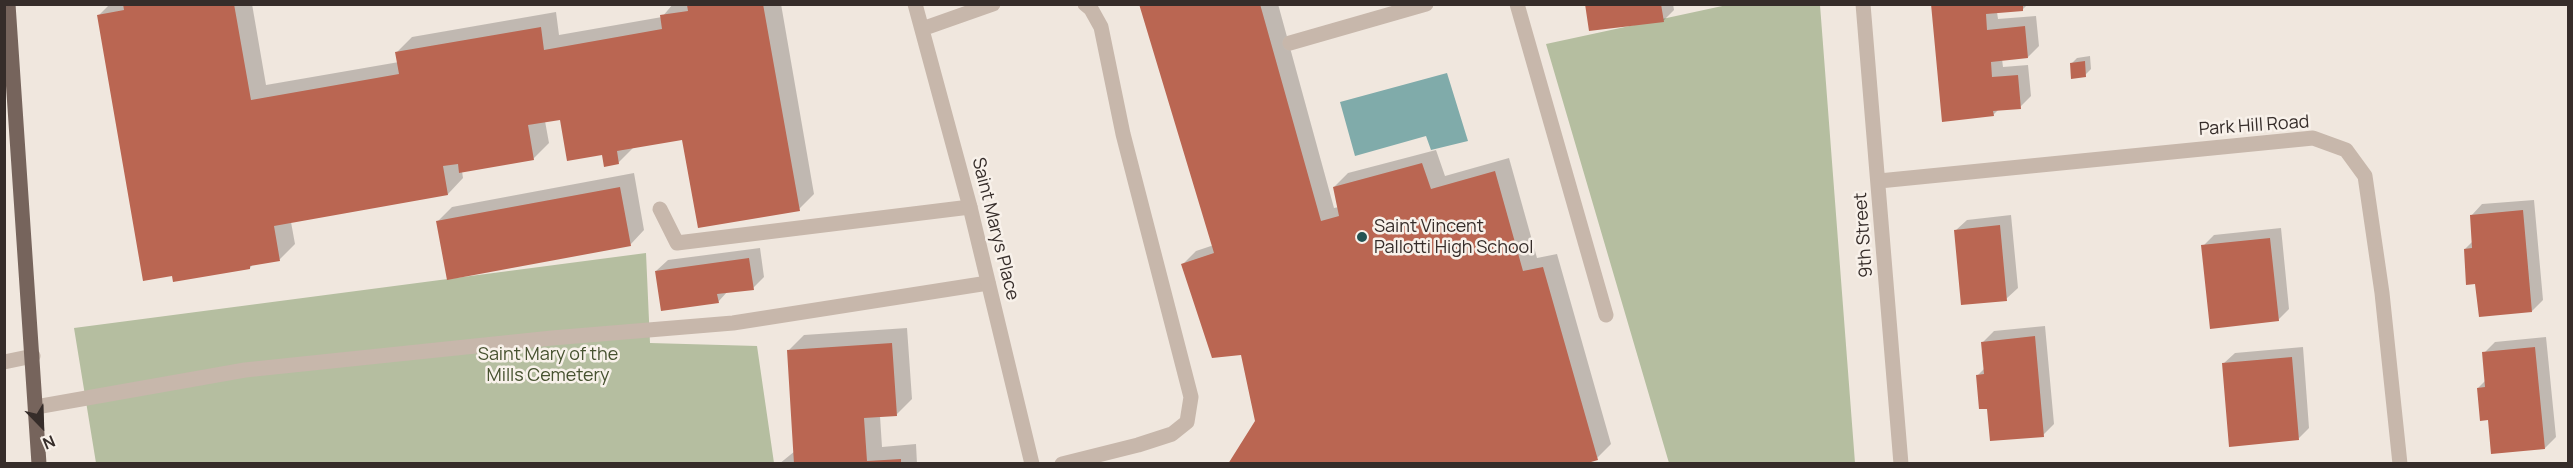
<!DOCTYPE html>
<style>
body{margin:0}
#map{position:relative;width:2573px;height:468px;overflow:hidden;background:#f0e7de;font-family:Manrope,sans-serif}
canvas{display:block}
.frame{position:absolute;inset:0;border:6px solid #362d2a;pointer-events:none}
.north{position:absolute;left:12px;top:396px;width:60px;height:60px;-webkit-text-stroke:4px #f8f1ea;paint-order:stroke;rotate:157deg;font-size:16px;font-weight:700;line-height:24px;text-align:center;color:#362d2a}
.north::after{content:'';display:block;margin:auto;width:21px;height:27px;background:#362d2a;clip-path:polygon(50% 0,100% 100%,50% 72%,0 100%)}
</style>
<div id="map">
<canvas width="2573" height="468"></canvas>
<div class="frame"></div>
<div class="north">N</div>
</div>
<script>
const ctx = document.querySelector('canvas').getContext('2d');
ctx.lineJoin = 'round';
function fillPath(path, color) {
  ctx.fillStyle = color;
  ctx.fill(path, 'evenodd');
}
function shape(rows) {
  const path = new Path2D();
  for (const r of rows) {
    path.moveTo(r[0], r[1]);
    for (let i = 2; i < r.length; i += 2) path.lineTo(r[i], r[i + 1]);
  }
  return path;
}
function strokePath(path, color, width, dash) {
  ctx.strokeStyle = color;
  ctx.lineWidth = width;
  ctx.lineCap = dash ? 'butt' : 'round';
  ctx.setLineDash(dash || []);
  ctx.stroke(path);
}
function label(font, color, halo, rows, align = 'center') {
  ctx.font = font + ' Manrope,sans-serif';
  ctx.lineWidth = 5;
  ctx.setLineDash([]);
  ctx.textBaseline = 'middle';
  ctx.strokeStyle = halo;
  ctx.fillStyle = color;
  for (const [text, x, y, turn = 0] of rows) {
    ctx.save();
    ctx.translate(x, y);
    ctx.rotate((+turn || 0) * Math.PI / 180);
    ctx.textAlign = isNaN(turn) ? turn : align;
    if (halo) ctx.strokeText(text, 0, 0);
    ctx.fillText(text, 0, 0);
    ctx.restore();
  }
}
fillPath(shape([
 [1727,5,1820,5,1855,463,1669,463,1546,44],
 [646,253,650,343,757,346,774,463,96,463,74,328]
]), '#b5bea0');
fillPath(shape([
 [1447,73,1468,141,1431,150,1426,136,1355,156,1340,102]
]), '#80abaa');
fillPath(shape([
 [110,4,252,4,266,85,399,62,397,52,412,37,556,12,559,35,662,17,673,4,781,4,814,194,799,209,684,139,634,147,618,163,561,118,545,121,549,143,533,159,462,171,463,178,448,194,291,222,295,244,280,259,253,264,250,268,98,16],
 [1141,4,1278,4,1334,208,1339,207,1334,187,1348,173,1436,150,1445,176,1509,158,1537,258,1557,254,1611,444,1597,458,1578,464,1224,464,1231,462,1256,421,1243,353,1182,265,1196,251,1214,245],
 [1586,4,1673,4,1674,10,1663,21],
 [1933,4,2028,4,2023,9,1997,12,1998,19,2036,16,2039,46,2028,57,2002,59,2003,67,2028,65,2031,96,2020,107,1999,109,1993,115],
 [2090,56,2091,69,2085,75,2071,64,2077,58],
 [634,173,644,230,630,245,438,221,452,207],
 [2534,200,2543,300,2532,311,2477,282,2465,249,2473,241,2471,216,2482,204],
 [2011,215,2018,288,2006,299,1955,231,1967,220],
 [2281,228,2289,309,2278,320,2203,246,2214,235],
 [760,248,764,277,753,288,728,291,718,302,656,271,668,260],
 [2045,326,2054,424,2043,435,1989,407,1977,376,1985,368,1983,342,1994,331],
 [907,328,912,399,896,415,880,416,882,447,916,444,917,464,779,464,795,451,788,351,804,335],
 [2546,337,2556,437,2545,448,2489,418,2478,388,2486,380,2484,353,2495,342],
 [2303,347,2309,428,2298,439,2223,364,2235,353]
]), '#0003');
fillPath(shape([
 [123,4,234,4,251,100,399,74,395,52,541,27,544,50,662,29,660,15,688,11,687,5,763,4,800,211,698,228,682,140,617,151,619,164,604,167,602,155,567,161,560,120,528,125,534,160,459,173,458,164,443,166,448,195,274,226,280,261,250,266,250,269,173,282,172,276,143,281,97,15,124,10],
 [1139,4,1260,4,1321,221,1339,216,1333,187,1422,163,1431,189,1495,171,1523,271,1543,267,1598,460,1584,464,1228,464,1255,421,1241,355,1212,358,1181,264,1214,253],
 [1585,4,1661,4,1664,22,1589,31],
 [1931,4,2023,4,2023,11,1986,14,1987,30,2025,26,2028,58,1991,62,1992,77,2018,75,2021,109,1993,111,1994,116,1942,122],
 [2085,61,2086,77,2071,79,2070,63],
 [620,187,631,246,447,280,436,221],
 [2523,210,2532,312,2479,317,2475,284,2466,285,2464,249,2472,248,2470,215],
 [2000,225,2007,301,1961,305,1954,230],
 [2270,238,2279,321,2210,329,2201,245],
 [749,258,754,290,717,294,719,303,661,311,655,271],
 [2035,336,2044,437,1990,441,1987,409,1979,409,1976,375,1984,374,1981,342],
 [892,343,897,416,864,418,867,461,901,459,901,464,794,464,787,350],
 [2535,347,2545,449,2491,454,2488,420,2480,421,2477,388,2485,387,2482,352],
 [2292,357,2299,440,2229,447,2222,363]
]), '#ba6652');
strokePath(shape([
 [660,209,677,243,970,207],
 [36,407,245,370,552,338,733,323,988,283]
]), '#c7b7ab', 15);
strokePath(shape([
 [915,4,970,207,1032,464],
 [1517,4,1606,315],
 [1863,4,1901,464],
 [922,29,993,4],
 [1290,43,1426,4],
 [1879,181,2313,138,2346,150,2365,176,2382,293,2400,464],
 [4,362,33,356],
 [1062,464,1138,445,1172,434,1187,422,1191,397,1123,134,1101,27,1091,9,1085,4]
]), '#c7b7ab', 15);
strokePath(shape([
 [8,4,39,464]
]), '#76645c', 15);
for (const [x, y, r, color] of [
 [1362,237,6,"#235353"]
]) {
  const dot = new Path2D();
  dot.arc(x, y, r, 0, 2 * Math.PI);
  ctx.fillStyle = color;
  ctx.fill(dot);
  strokePath(dot, '#f8f1ea', 2);
}
label('18px', '#362d2a', '#f8f1ea', [
 ["Park Hill Road",2254,126,-4],
 ["Saint Marys Place",995,229,76],
 ["9th Street",1864,235,-94]
]);
label('18px', '#362d2a', '#f8f1ea', [
 ["Saint Vincent",1374,227],
 ["Pallotti High School",1374,248]
], 'left');
label('18px', '#475230', '#f8f1ea', [
 ["Saint Mary of the",548,355],
 ["Mills Cemetery",548,376]
]);
</script>
